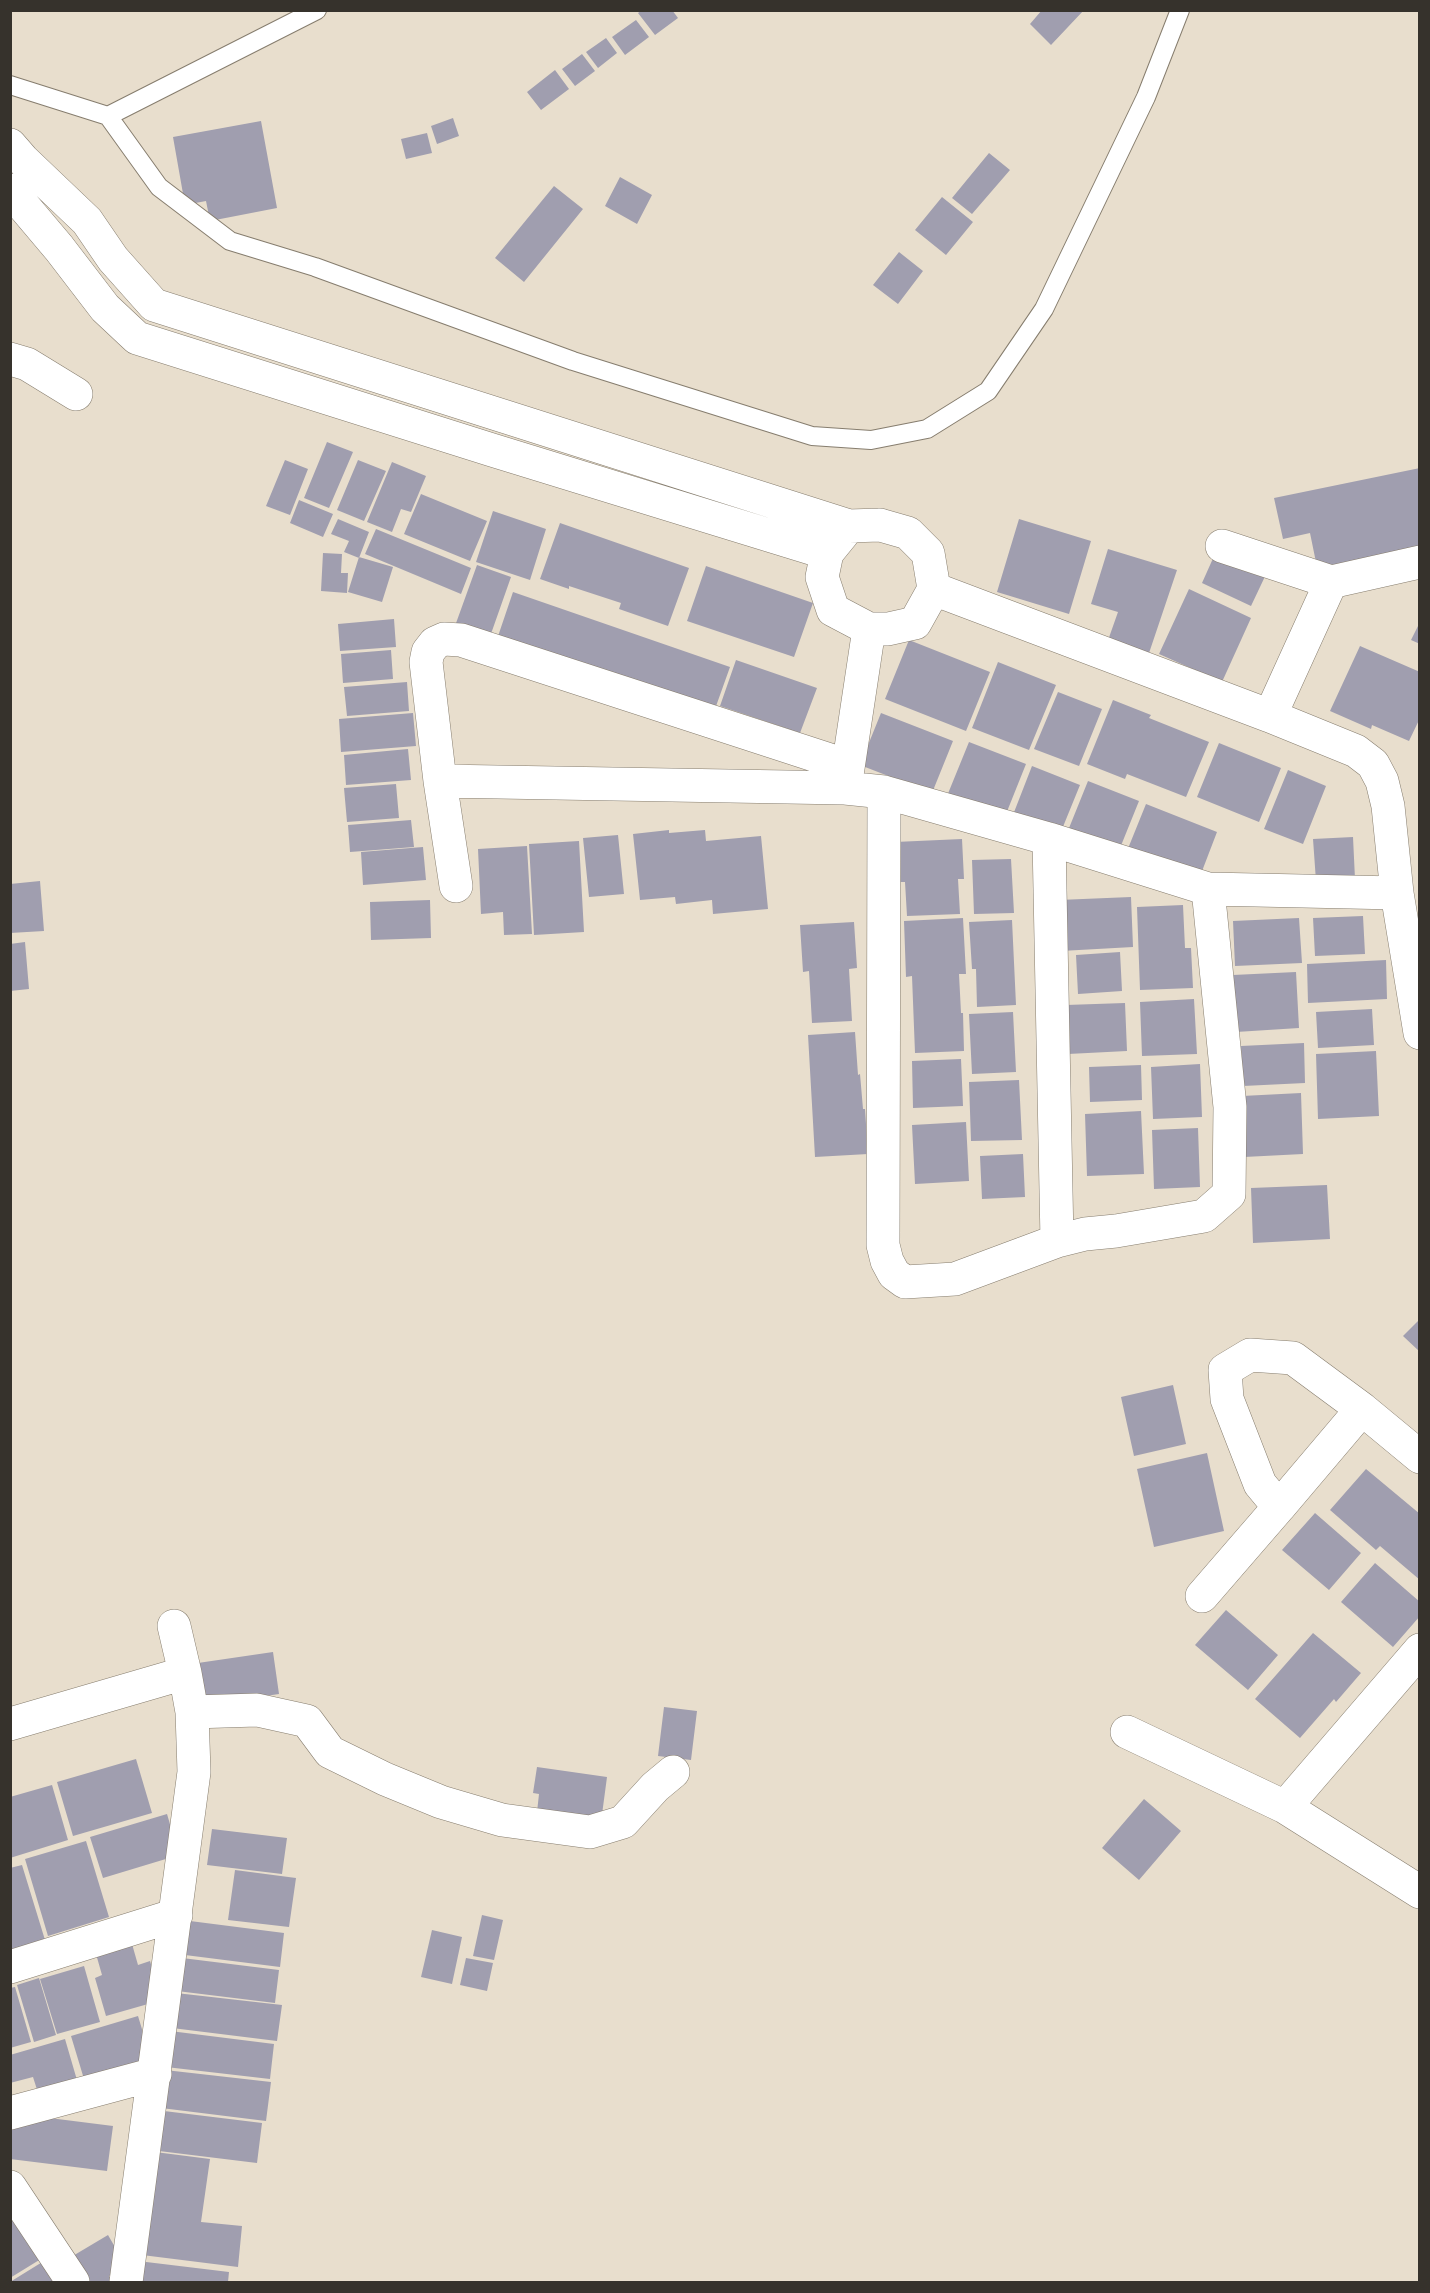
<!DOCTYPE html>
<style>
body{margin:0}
#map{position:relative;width:1430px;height:2293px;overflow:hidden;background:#e8decd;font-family:Cabin,sans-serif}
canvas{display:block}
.frame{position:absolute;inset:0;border:12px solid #36322c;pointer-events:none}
</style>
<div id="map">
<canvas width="1430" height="2293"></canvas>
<div class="frame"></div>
</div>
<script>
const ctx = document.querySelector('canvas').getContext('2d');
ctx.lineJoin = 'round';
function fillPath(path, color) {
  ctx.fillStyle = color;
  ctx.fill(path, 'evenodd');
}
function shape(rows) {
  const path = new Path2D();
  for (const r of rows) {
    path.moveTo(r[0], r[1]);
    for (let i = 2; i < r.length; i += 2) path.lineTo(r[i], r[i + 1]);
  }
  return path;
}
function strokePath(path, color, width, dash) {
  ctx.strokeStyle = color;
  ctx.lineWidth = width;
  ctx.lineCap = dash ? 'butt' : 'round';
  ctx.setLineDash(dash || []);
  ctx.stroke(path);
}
fillPath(shape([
 [642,10,672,10,678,18,655,35,638,13],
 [1042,10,1084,10,1051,45,1030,24],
 [636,20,649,37,625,55,612,37],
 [606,38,617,53,598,68,586,52],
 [582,54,595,71,575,86,562,69],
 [555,70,569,89,541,110,527,92],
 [453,118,459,136,437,144,431,126],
 [261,121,277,208,210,221,206,201,185,205,173,137],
 [427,133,432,153,406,159,401,139],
 [989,153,1010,170,972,214,952,198],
 [620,177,652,195,637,224,605,206],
 [554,186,583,209,524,282,495,258],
 [942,197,973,222,946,255,915,230],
 [899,252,923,271,898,304,873,285],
 [327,442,353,452,329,508,304,498],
 [285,460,308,469,290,515,266,506],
 [358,460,386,471,364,521,337,510],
 [392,462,426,476,411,512,401,509,392,532,367,522],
 [1420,468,1420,554,1318,572,1310,533,1283,539,1274,498],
 [421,494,487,521,470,561,404,534],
 [299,500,333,514,323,537,290,523],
 [493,511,546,529,530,580,476,562],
 [338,519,369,532,359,558,344,552,349,541,331,534],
 [1019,519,1091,541,1069,614,997,592],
 [560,523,689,568,668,626,619,609,621,603,569,586,569,589,540,579],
 [376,529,471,568,461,594,365,554],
 [1219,545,1269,568,1251,606,1202,583],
 [1108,549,1177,570,1147,659,1106,646,1118,612,1091,604],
 [323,553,342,554,341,573,348,573,347,593,321,591],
 [359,557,393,567,382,602,348,592],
 [477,565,511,577,486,648,451,637],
 [706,566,813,603,794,657,687,621],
 [1189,589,1251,618,1222,682,1159,654],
 [513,592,730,667,715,709,494,648],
 [394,619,396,647,340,651,338,624],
 [1420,622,1420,644,1411,640],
 [909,640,990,672,966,731,885,699],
 [1360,646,1420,672,1420,718,1409,741,1372,725,1371,729,1330,711],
 [391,650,393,679,343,683,341,654],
 [736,660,817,688,800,733,720,706],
 [998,662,1056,685,1029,750,972,728],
 [407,682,409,711,347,716,344,687],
 [1058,692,1102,709,1079,766,1034,749],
 [1113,700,1151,715,1149,718,1209,742,1186,797,1127,774,1125,779,1087,764],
 [413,713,416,746,341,752,339,719],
 [881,713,953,741,932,793,860,765],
 [969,742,1026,764,1004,819,947,796],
 [1219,743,1281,768,1259,822,1197,797],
 [408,749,411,780,346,785,344,755],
 [1032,766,1080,785,1058,839,1011,820],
 [1288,770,1326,786,1303,844,1264,829],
 [1088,781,1139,801,1116,858,1065,838],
 [396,784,399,818,347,822,344,788],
 [1146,804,1217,832,1199,879,1127,851],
 [411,820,414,847,350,852,348,825],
 [669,830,669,833,705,830,706,841,761,836,768,909,713,914,712,900,676,904,675,897,640,900,633,834],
 [618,835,624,894,589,897,583,838],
 [1353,837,1355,879,1316,881,1313,839],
 [962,839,964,879,958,879,960,914,907,916,905,882,897,882,895,842],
 [579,841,584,932,534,935,529,844],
 [527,846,532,934,504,935,503,912,481,914,478,849],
 [423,847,426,880,363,885,361,852],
 [1011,859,1014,913,974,914,972,860],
 [40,881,44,931,10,933,10,884],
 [1131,897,1133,947,1061,951,1059,900],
 [430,900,431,938,371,940,370,902],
 [1183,905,1185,948,1191,948,1193,988,1140,990,1137,907],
 [1363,916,1365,954,1315,956,1313,918],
 [963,918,966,974,959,974,961,1013,963,1013,964,1051,915,1053,912,976,906,977,904,921],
 [1299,918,1302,963,1235,966,1233,921],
 [1012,920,1016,1005,977,1007,976,969,972,969,969,922],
 [854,922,857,968,849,969,852,1021,812,1023,809,971,803,972,800,925],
 [25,942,29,989,10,991,10,944],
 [1120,952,1122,991,1078,994,1076,955],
 [1386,960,1387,999,1308,1003,1307,964],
 [1296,972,1299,1028,1236,1032,1233,975],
 [1194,999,1197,1054,1142,1056,1140,1002],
 [1125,1003,1127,1051,1068,1054,1066,1005],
 [1372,1009,1374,1045,1318,1048,1316,1012],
 [1013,1012,1016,1072,972,1074,969,1014],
 [855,1032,858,1075,860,1074,863,1109,865,1109,868,1154,815,1157,808,1035],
 [1304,1043,1305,1083,1243,1086,1241,1046],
 [1376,1051,1379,1116,1318,1119,1316,1054],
 [961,1059,963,1106,913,1108,912,1061],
 [1200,1064,1202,1117,1153,1119,1151,1067],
 [1141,1065,1142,1100,1090,1102,1089,1067],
 [1019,1080,1022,1140,971,1141,969,1082],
 [1301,1093,1303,1154,1244,1157,1242,1096],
 [1141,1111,1144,1174,1087,1176,1085,1114],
 [966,1122,969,1181,915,1184,912,1125],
 [1198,1128,1200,1187,1154,1189,1152,1130],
 [1023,1154,1025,1197,982,1199,980,1156],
 [1327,1185,1330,1239,1253,1243,1251,1188],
 [1420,1319,1420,1352,1403,1336],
 [1173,1385,1186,1444,1134,1456,1121,1397],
 [1207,1453,1224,1531,1154,1547,1137,1469],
 [1366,1469,1420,1514,1420,1580,1380,1546,1376,1550,1330,1510],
 [1315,1513,1361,1553,1329,1590,1282,1550],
 [1375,1563,1420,1602,1420,1616,1393,1647,1341,1602],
 [1226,1610,1278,1655,1248,1690,1195,1645],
 [1313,1633,1361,1673,1336,1702,1334,1699,1300,1738,1255,1699],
 [273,1652,279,1694,197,1706,191,1664],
 [664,1707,697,1711,691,1760,658,1756],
 [136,1759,152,1813,73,1836,57,1782],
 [537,1767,607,1777,601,1822,537,1812,539,1794,533,1793],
 [52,1785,68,1840,10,1858,10,1797],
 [1144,1799,1181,1831,1139,1880,1102,1848],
 [167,1814,179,1855,103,1878,90,1837],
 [212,1829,287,1838,282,1874,207,1865],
 [86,1841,109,1917,48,1936,25,1859],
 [22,1865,45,1940,10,1950,10,1868],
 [235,1870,296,1878,289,1927,228,1920],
 [482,1915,503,1920,494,1960,473,1956],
 [190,1921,284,1933,280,1967,185,1955],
 [432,1930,462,1937,452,1984,421,1977],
 [132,1944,138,1965,150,1961,162,2000,106,2016,95,1978,102,1975,96,1954],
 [182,1958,279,1970,275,2003,177,1991],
 [466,1958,493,1963,487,1991,460,1985],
 [84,1966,100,2022,57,2034,40,1979],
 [39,1978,56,2035,34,2042,17,1985],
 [15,1987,31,2042,10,2048,10,1988],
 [176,1993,282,2005,277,2041,172,2028],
 [138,2016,151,2059,84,2079,71,2036],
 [170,2031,274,2044,270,2079,166,2067],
 [65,2039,79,2087,40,2099,33,2077,10,2083,10,2055],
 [165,2070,271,2082,266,2121,161,2108],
 [164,2111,262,2123,257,2163,159,2151],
 [10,2113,113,2126,107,2171,10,2159],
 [155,2152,210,2159,201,2222,242,2226,238,2267,142,2255],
 [10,2201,49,2254,10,2278],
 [108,2235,126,2266,109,2276,113,2282,79,2282,66,2260],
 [52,2256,68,2282,10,2282],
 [138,2261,229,2272,228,2282,135,2282]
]), '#a09eaf');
const lane = shape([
 [317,10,108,116,159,187,230,241,315,267,573,361,812,436,871,440,927,429,988,391,1044,309,1146,97,1180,10],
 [10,85,108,116]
]);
const street = shape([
 [10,145,23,160,87,221,113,259,154,305,849,526],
 [10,190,59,248,105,308,137,338,492,450,827,553],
 [10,359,27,364,76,394],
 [880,525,908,533,928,553,934,589,915,623,888,629,869,629,833,610,822,577,827,553,849,526,880,525],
 [1222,546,1331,582],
 [934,589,1270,716,1356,751,1373,764,1382,781,1388,806,1397,893,1420,1033],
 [869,629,845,788,884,792,1049,839,1208,889,1230,1107,1229,1194,1204,1216,1116,1231,1085,1234,1057,1241],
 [1270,716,1331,582,1420,562],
 [440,781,845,788],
 [884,792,883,1245,887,1261,894,1274,905,1282,955,1279,1057,1241,1049,839],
 [456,886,440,781,426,662,428,652,435,643,444,639,461,640,848,766],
 [1208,889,1397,893],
 [1362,1409,1279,1507,1260,1484,1227,1399,1225,1370,1250,1355,1293,1358,1362,1409,1420,1457],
 [1202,1596,1279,1507],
 [1420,1650,1285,1807,1420,1892],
 [192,1712,257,1710,307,1721,330,1752,385,1779,441,1802,502,1820,590,1832,623,1822,655,1787,673,1772],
 [10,1724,185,1673],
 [1127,1732,1285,1807],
 [10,1967,176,1915],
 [10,2113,155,2074],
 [10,2187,73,2282],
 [126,2282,194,1772,192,1712,185,1673,174,1626]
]);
strokePath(lane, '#867d6e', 20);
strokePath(street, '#867d6e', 34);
strokePath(lane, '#fff', 18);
strokePath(street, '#fff', 33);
</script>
